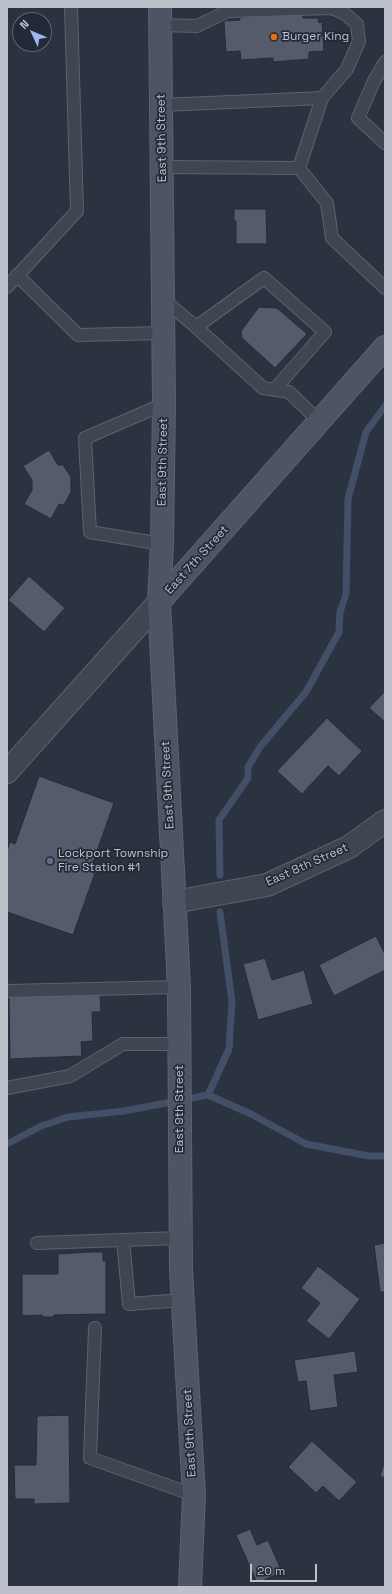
<!DOCTYPE html>
<style>
body{margin:0}
#map{position:relative;width:392px;height:1594px;overflow:hidden;background:#2b3240;font-family:"Space Grotesk",sans-serif}
canvas{display:block}
.frame{position:absolute;inset:0;border:8px solid #bcc0cb;pointer-events:none}
.north{position:absolute;left:12px;top:12px;width:40px;height:40px;box-sizing:border-box;background:#232936;border:1px solid #606572;border-radius:50%;rotate:314deg;font-size:11px;font-weight:700;line-height:16px;text-align:center;color:#bcc0cb}
.north::after{content:'';display:block;margin:auto;width:14px;height:18px;background:#9fb6ec;clip-path:polygon(50% 0,100% 100%,50% 72%,0 100%)}
.scale{position:absolute;left:250px;top:1564px;width:67px;height:18px;box-sizing:border-box;border:2px solid #bcc0cb;border-top:0;padding-left:5px;font-size:12px;line-height:14px;white-space:nowrap;color:#bcc0cb;-webkit-text-stroke:3px #232936;paint-order:stroke}
</style>
<div id="map">
<canvas width="392" height="1594"></canvas>
<div class="frame"></div>
<div class="north">N</div>
<div class="scale">20 m</div>
</div>
<script>
const ctx = document.querySelector('canvas').getContext('2d');
ctx.lineJoin = 'round';
function shape(rows) {
  const path = new Path2D();
  for (const r of rows) {
    path.moveTo(r[0], r[1]);
    for (let i = 2; i < r.length; i += 2) path.lineTo(r[i], r[i + 1]);
  }
  return path;
}
function strokePath(path, color, width, dash) {
  ctx.strokeStyle = color;
  ctx.lineWidth = width;
  ctx.lineCap = dash ? 'butt' : 'round';
  ctx.setLineDash(dash || []);
  ctx.stroke(path);
}
function fillPath(path, color) {
  ctx.fillStyle = color;
  ctx.fill(path, 'evenodd');
}
function label(font, color, halo, rows, align = 'center') {
  ctx.font = font + ' "Space Grotesk",sans-serif';
  ctx.lineWidth = 3.5;
  ctx.setLineDash([]);
  ctx.textBaseline = 'middle';
  ctx.strokeStyle = halo;
  ctx.fillStyle = color;
  for (const [text, x, y, turn = 0] of rows) {
    ctx.save();
    ctx.translate(x, y);
    ctx.rotate((+turn || 0) * Math.PI / 180);
    ctx.textAlign = isNaN(turn) ? turn : align;
    if (halo) ctx.strokeText(text, 0, 0);
    ctx.fillText(text, 0, 0);
    ctx.restore();
  }
}
strokePath(shape([
 [220,875,219,820,248,778,248,767,260,747,306,692,339,632,340,612,346,594,348,499,366,432,385,406],
 [208,1095,229,1049,232,1002,220,912],
 [7,1144,41,1126,68,1117,124,1111,208,1095,251,1114,306,1144,369,1156,385,1156]
]), '#434f67', 7);
const building = shape([
 [302,10,303,18,318,18,319,23,322,22,324,51,309,52,309,59,273,62,273,58,241,60,240,51,226,52,224,21,240,20,240,17,286,15,302,10],
 [234,209,266,209,267,244,236,244,236,221,234,221,234,209],
 [259,307,277,308,307,334,275,368,242,338,241,331,259,307],
 [49,450,58,465,63,465,71,477,71,492,64,505,59,504,51,519,24,504,32,490,32,480,23,466,49,450],
 [29,576,65,608,44,632,8,600,29,576],
 [385,691,385,722,369,708,385,691],
 [327,718,362,751,339,776,328,766,302,794,277,771,327,718],
 [39,776,114,803,90,871,95,873,73,935,7,912,7,851,10,842,15,844,39,776],
 [376,936,385,954,385,970,334,996,319,965,376,936],
 [265,958,272,980,304,970,313,1004,258,1020,243,964,265,958],
 [100,994,101,1012,92,1012,93,1041,81,1042,82,1056,10,1059,9,997,100,994],
 [385,1243,385,1292,380,1292,374,1245,385,1243],
 [90,1252,103,1252,103,1261,106,1261,106,1314,54,1315,54,1317,42,1317,42,1315,22,1316,22,1274,58,1274,58,1254,90,1252],
 [318,1266,360,1299,329,1339,306,1321,320,1303,301,1288,318,1266],
 [355,1351,358,1372,334,1375,338,1407,310,1411,306,1381,298,1382,294,1360,355,1351],
 [69,1415,70,1503,34,1504,34,1499,15,1499,14,1465,36,1465,37,1416,69,1415],
 [312,1441,357,1482,339,1501,323,1486,316,1493,288,1467,312,1441],
 [385,1460,385,1478,380,1476,385,1460],
 [250,1529,257,1545,268,1540,282,1572,257,1583,236,1535,250,1529]
]);
fillPath(building, '#555b6b');
strokePath(building, '#252b38', 1);
const lane = shape([
 [160,25,197,26,228,11,331,8,344,13,357,24,359,41,347,69,322,98],
 [385,62,374,81,358,118,385,143],
 [162,105,322,98,299,168],
 [162,167,299,168,327,203,332,238,385,288],
 [17,275,78,335,164,333],
 [7,287,77,211,71,7],
 [163,299,196,327,263,388,289,392,320,422],
 [196,327,264,278,325,332,274,390],
 [162,544,90,532,85,438,164,404],
 [7,991,179,987],
 [7,1088,70,1076,123,1044,179,1044],
 [123,1240,129,1304,183,1300],
 [37,1243,180,1238],
 [95,1328,90,1458,194,1495]
]);
const street = shape([
 [7,772,159,602],
 [174,902,267,885,349,847,385,821]
]);
const secondary = shape([
 [160,7,164,404,162,544,159,602,179,987,181,1270,194,1495,190,1587],
 [159,602,385,347]
]);
strokePath(lane, '#5d626e', 14);
strokePath(street, '#5d626e', 24);
strokePath(secondary, '#5d626e', 24);
strokePath(lane, '#3f4551', 12);
strokePath(street, '#3f4551', 22);
strokePath(secondary, '#4d5463', 22);
for (const [x, y, r, color] of [
 [274,37,4,"#e8710a"],
 [50,861,4,"#5c6f8a"]
]) {
  const dot = new Path2D();
  dot.arc(x, y, r, 0, 2 * Math.PI);
  ctx.fillStyle = color;
  ctx.fill(dot);
  strokePath(dot, '#232936', 1.5);
}
label('12px', '#bcc0cb', '#232936', [
 ["Burger King",282,37],
 ["Lockport Township",58,854],
 ["Fire Station #1",58,868]
], 'left');
label('12px', '#bcc0cb', '#232936', [
 ["East 9th Street",162,138,-91],
 ["East 9th Street",163,462,-89],
 ["East 7th Street",197,560,-48],
 ["East 9th Street",168,785,-93],
 ["East 8th Street",307,865,-24],
 ["East 9th Street",180,1109,-90],
 ["East 9th Street",190,1433,-93]
]);
</script>
